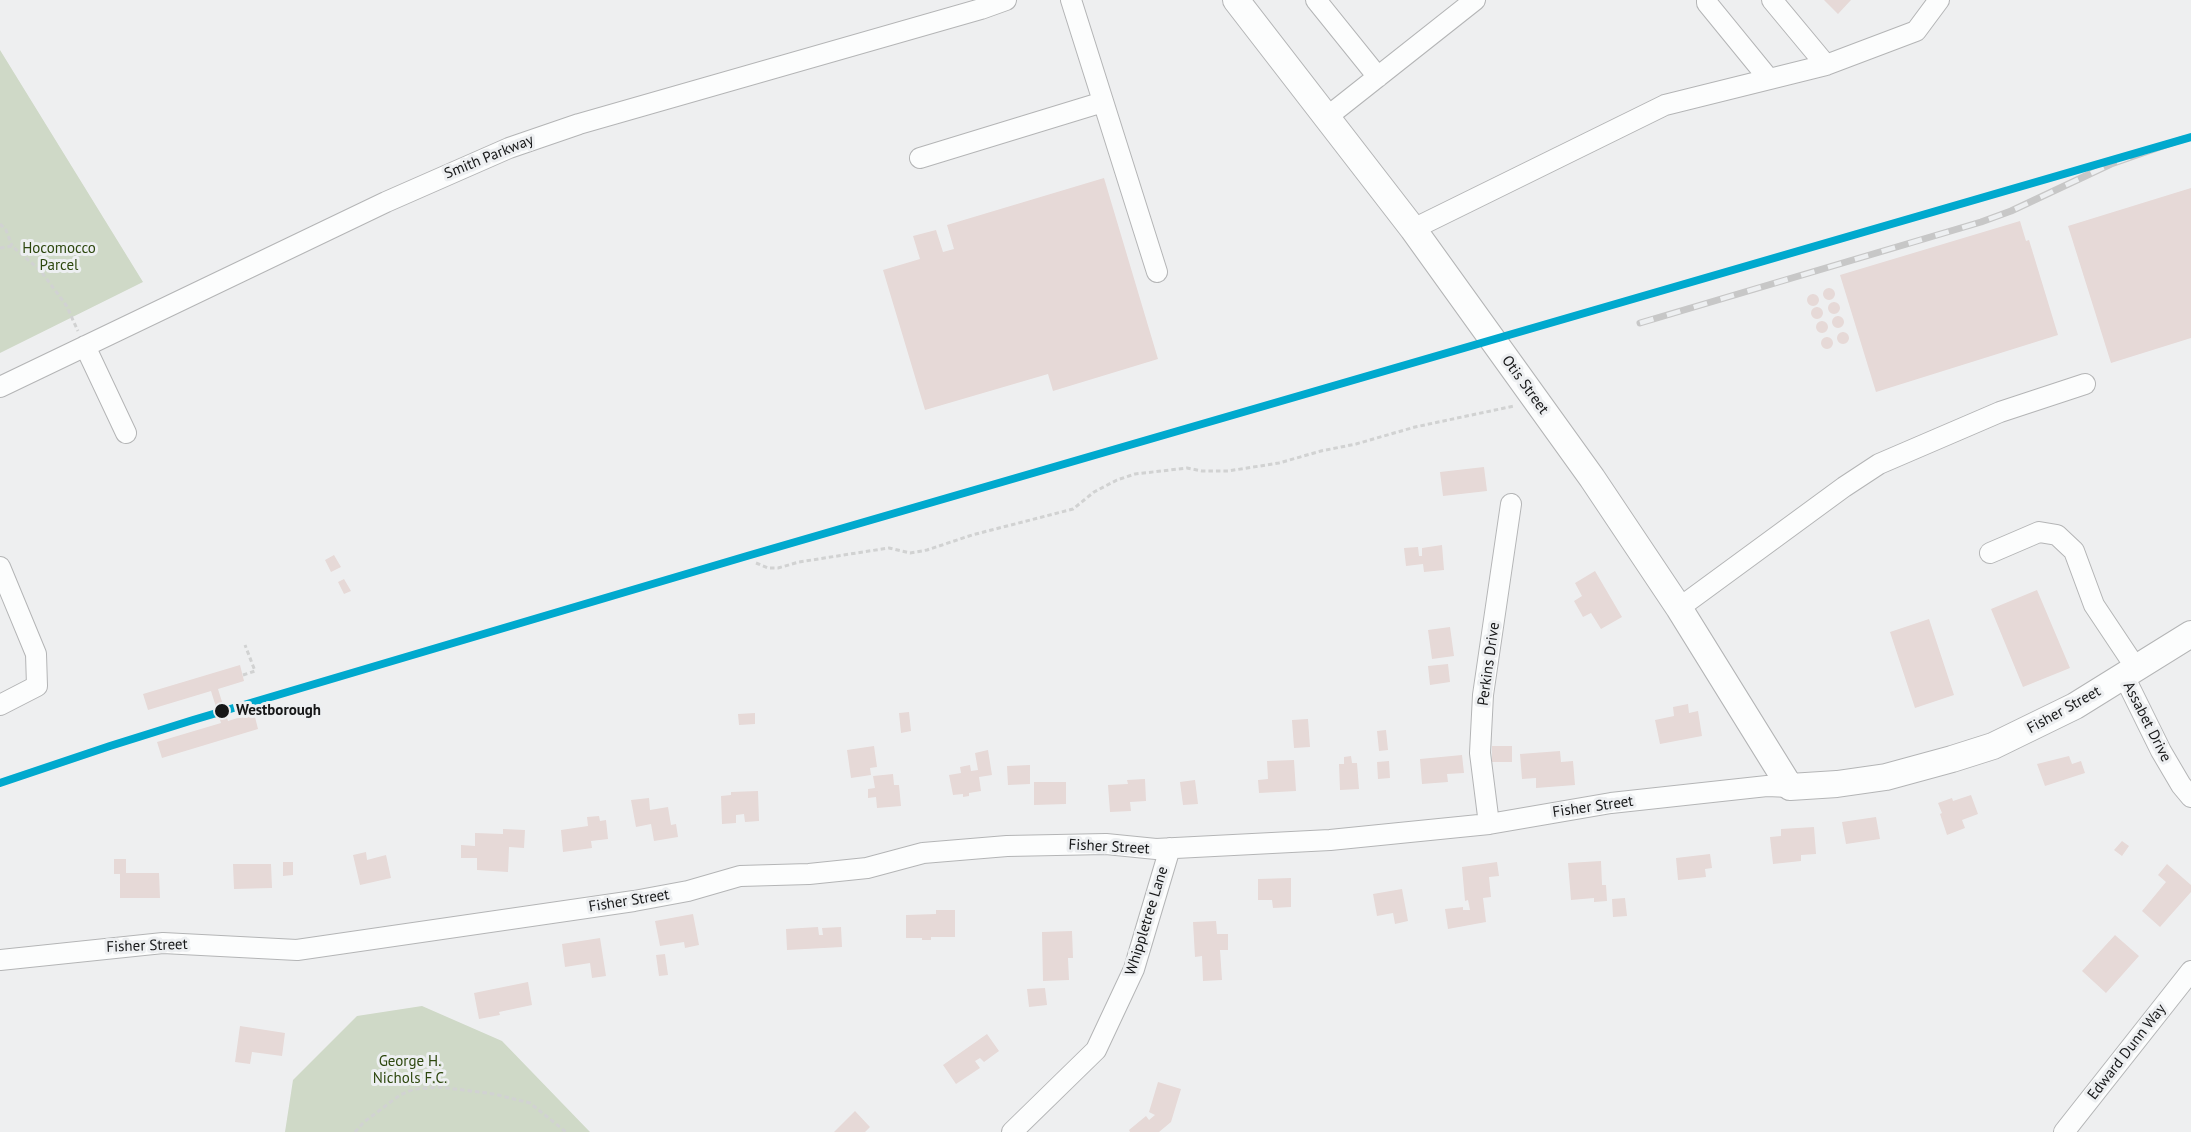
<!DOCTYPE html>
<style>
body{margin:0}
canvas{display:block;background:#eeeff0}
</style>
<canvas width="2191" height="1132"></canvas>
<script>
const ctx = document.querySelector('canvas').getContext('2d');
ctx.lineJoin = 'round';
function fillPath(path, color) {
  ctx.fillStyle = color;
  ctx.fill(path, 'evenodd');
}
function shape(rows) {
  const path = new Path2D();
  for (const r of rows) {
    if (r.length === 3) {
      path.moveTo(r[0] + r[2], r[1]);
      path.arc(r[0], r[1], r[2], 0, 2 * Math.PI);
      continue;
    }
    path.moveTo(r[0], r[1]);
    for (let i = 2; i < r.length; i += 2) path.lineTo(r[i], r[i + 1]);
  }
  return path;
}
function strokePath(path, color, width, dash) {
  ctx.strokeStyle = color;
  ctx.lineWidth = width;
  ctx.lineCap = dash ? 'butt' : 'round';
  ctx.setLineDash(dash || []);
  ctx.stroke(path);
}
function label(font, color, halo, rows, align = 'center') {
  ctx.font = font + ' "PT Sans",sans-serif';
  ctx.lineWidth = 6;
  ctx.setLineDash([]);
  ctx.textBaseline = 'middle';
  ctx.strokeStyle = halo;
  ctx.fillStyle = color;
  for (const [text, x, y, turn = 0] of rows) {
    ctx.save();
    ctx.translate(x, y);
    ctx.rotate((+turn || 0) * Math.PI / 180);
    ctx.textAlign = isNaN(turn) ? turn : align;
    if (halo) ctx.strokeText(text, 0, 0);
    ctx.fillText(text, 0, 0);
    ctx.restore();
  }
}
fillPath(shape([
 [0,50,143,282,0,353],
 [422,1006,502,1041,590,1132,285,1132,293,1080,357,1016]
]), '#cfd9c7');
fillPath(shape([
 [1824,0,1851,0,1838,14],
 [1104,178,1158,359,1053,391,1048,374,925,410,883,270,920,259,913,236,936,230,943,252,954,249,947,225],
 [2191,188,2191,338,2111,363,2068,226],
 [2020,221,2026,241,2029,240,2058,335,1876,392,1840,275],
 [1829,294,6],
 [1813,300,6],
 [1834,308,6],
 [1817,313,6],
 [1838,322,6],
 [1822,327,6],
 [1843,338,6],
 [1827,343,6],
 [1484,467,1487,491,1443,496,1440,472],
 [1442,545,1444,570,1424,572,1423,564,1406,566,1404,548,1418,547,1419,556,1422,556,1422,548],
 [334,555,341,567,331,572,325,560],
 [1595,571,1622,617,1601,629,1591,613,1583,617,1574,601,1582,596,1575,583],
 [344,579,351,591,344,594,338,582],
 [2037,590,2070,668,2023,687,1991,609],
 [1929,619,1954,695,1915,708,1890,632],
 [1450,627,1454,656,1432,659,1428,630],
 [1448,664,1450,682,1430,685,1428,666],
 [240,665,244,681,218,689,228,721,254,713,258,729,162,758,157,742,221,723,211,691,148,710,143,694],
 [1688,704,1689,713,1698,711,1702,736,1660,744,1655,720,1674,716,1673,707],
 [909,712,911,731,901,733,899,713],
 [755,713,755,724,739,725,738,714],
 [1308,719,1310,747,1294,748,1292,720],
 [1386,730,1388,750,1379,751,1377,731],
 [874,746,877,767,870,768,871,775,851,778,847,750],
 [1492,746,1512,746,1512,762,1492,762],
 [988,750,992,775,979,777,981,791,969,793,969,796,963,797,963,794,953,795,949,775,961,773,960,767,970,765,971,771,978,770,975,753],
 [1560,751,1561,762,1573,761,1575,785,1536,788,1536,778,1522,779,1520,754],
 [1462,755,1464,773,1447,774,1448,782,1422,784,1420,759],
 [1351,756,1352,763,1357,763,1359,789,1340,790,1339,764,1344,764,1344,757],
 [2069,756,2072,764,2081,761,2085,773,2045,786,2037,764],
 [1294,760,1296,791,1259,793,1258,780,1268,779,1267,761],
 [1389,761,1390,778,1378,779,1377,762],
 [1030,765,1030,784,1008,785,1007,766],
 [893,774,894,785,899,785,901,806,877,808,876,797,868,798,868,789,875,788,873,776],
 [1145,779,1146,801,1130,802,1131,811,1110,812,1108,785,1128,784,1127,780],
 [1195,780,1198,804,1183,805,1180,782],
 [1034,782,1066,782,1066,804,1034,805],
 [758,791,759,821,745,822,744,814,736,815,736,823,722,824,721,796,731,795,731,792],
 [1971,795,1978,814,1962,820,1965,828,1947,835,1940,814,1942,813,1938,803,1952,798,1953,801],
 [649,798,650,810,668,807,671,825,676,824,678,837,654,841,651,824,636,827,631,800],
 [599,816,600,821,606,820,608,839,591,841,592,848,563,852,561,830,588,826,587,817],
 [1876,817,1880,839,1846,844,1842,822],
 [1814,827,1816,854,1801,855,1801,861,1773,864,1770,837,1781,836,1781,829],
 [503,829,525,830,524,848,509,847,508,872,477,870,477,858,461,858,461,845,475,846,475,833,503,834],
 [2122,841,2129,846,2122,856,2114,850],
 [366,852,367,860,386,855,391,878,360,885,353,855],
 [1710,854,1712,868,1705,869,1706,877,1678,880,1676,858],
 [114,859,126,859,126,873,159,873,160,898,120,898,120,874,114,874],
 [1601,861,1602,885,1606,885,1607,901,1594,902,1594,898,1571,900,1568,863],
 [283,862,293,862,293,875,283,876],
 [1497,862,1499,876,1489,877,1491,897,1483,898,1486,922,1448,929,1445,909,1463,907,1463,910,1470,910,1468,900,1465,901,1462,867],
 [233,864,271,864,272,888,234,889],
 [2167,864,2191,885,2191,892,2160,927,2142,911,2166,882,2158,875],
 [1291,878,1291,907,1273,908,1272,900,1258,900,1258,879],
 [1402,889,1408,921,1395,924,1393,913,1377,916,1373,894],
 [1625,898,1627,916,1613,917,1612,899],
 [936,910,955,910,955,937,931,937,931,940,922,940,922,938,906,938,906,915,936,914],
 [693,914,699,945,685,948,684,942,660,946,655,921],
 [1216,921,1217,934,1228,934,1228,950,1220,950,1222,980,1203,981,1202,956,1195,957,1193,922],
 [818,927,819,935,823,935,822,928,841,927,842,947,787,950,786,929],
 [1072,931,1073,958,1068,958,1069,980,1043,981,1042,932],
 [2115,935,2139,956,2106,993,2082,971],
 [600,938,606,976,592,978,590,963,565,967,562,944],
 [665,954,668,975,659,976,656,955],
 [528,982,532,1005,499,1012,500,1015,479,1019,474,993],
 [1045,988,1047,1005,1029,1007,1027,989],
 [240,1026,285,1033,282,1056,252,1052,250,1064,235,1062],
 [987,1034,999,1051,984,1062,980,1058,975,1061,980,1068,956,1084,943,1065],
 [1158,1082,1181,1089,1171,1122,1159,1132,1130,1132,1129,1130,1146,1116,1149,1120,1155,1115,1149,1112],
 [855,1111,870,1127,865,1132,834,1132]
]), '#e6d9d7');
const minor = shape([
 [1071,0,1157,272],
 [1316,0,1378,77],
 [1707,0,1707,3,1769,79],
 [1772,0,1826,65],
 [1327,117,1475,0],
 [920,158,1103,102],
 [1413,229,1665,105,1826,65,1916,31,1939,0],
 [85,346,126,433],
 [0,387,386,202,509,148,579,124,981,9,1006,0],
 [1990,553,2039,532,2057,535,2074,551,2094,605,2136,668],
 [0,567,36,654,37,686,0,705],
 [1679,608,1844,487,1879,464,2000,412,2085,384],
 [2124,676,2161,751,2181,785,2191,797],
 [1489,824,1480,753,1483,695,1511,504],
 [0,960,163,943,297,950,634,901,688,891,740,876,809,874,867,868,923,853,1007,846,1106,844,1156,849,1330,840,1489,824,1611,803,1767,786,1790,787],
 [1012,1132,1096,1050,1134,969,1170,848],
 [2064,1132,2191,971]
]);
const major = shape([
 [1236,0,1413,229,1592,478,1679,608,1790,787,1837,784,1886,777,1952,759,1993,746,2075,706,2191,634]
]);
strokePath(minor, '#b4b5b6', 22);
strokePath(major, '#b4b5b6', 28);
strokePath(shape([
 [0,224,6,230,12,246],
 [0,248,12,246,40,270,66,305,78,331],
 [756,563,768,568,778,568,799,562,882,549,889,548,910,553,927,550,972,535,1073,509,1094,492,1117,480,1135,474,1187,468,1202,471,1228,471,1279,463,1321,451,1356,444,1415,427,1514,406],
 [243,675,255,671,245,645],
 [355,1132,364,1122,400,1095,414,1089,440,1087,494,1094,530,1103,566,1132]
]), '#d1d2d2', 3, [4.5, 3]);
strokePath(minor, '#fcfdfd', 20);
strokePath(major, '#fcfdfd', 26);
const rail = shape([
 [1640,323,1981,222,2011,211,2111,164,2183,139]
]);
strokePath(rail, '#c7c7c7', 7);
strokePath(rail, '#edeff1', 4.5, [14]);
strokePath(shape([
 [0,783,110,746,193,720,747,556,2191,137]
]), '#00a9ce', 8);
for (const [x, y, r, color] of [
 [222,711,8,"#161718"]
]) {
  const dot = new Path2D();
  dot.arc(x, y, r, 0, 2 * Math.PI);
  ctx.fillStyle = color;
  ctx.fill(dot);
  strokePath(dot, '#edeff1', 2);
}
label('15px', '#161718', '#edeff1', [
 ["Smith Parkway",489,157,-22],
 ["Otis Street",1525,385,54],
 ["Perkins Drive",1489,664,-82],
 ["Fisher Street",2064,710,-29],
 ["Assabet Drive",2147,722,63],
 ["Fisher Street",1593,807,-8],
 ["Fisher Street",1109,847,3],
 ["Fisher Street",629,901,-9],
 ["Whippletree Lane",1147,921,-73],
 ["Fisher Street",147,946,-2],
 ["Edward Dunn Way",2127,1052,-52]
]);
label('15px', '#2d470e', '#edeff1', [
 ["Hocomocco",59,249],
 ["Parcel",59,266],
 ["George H.",410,1062],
 ["Nichols F.C.",410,1079]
]);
label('bold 15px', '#161718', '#edeff1', [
 ["Westborough",236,711]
], 'left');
</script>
